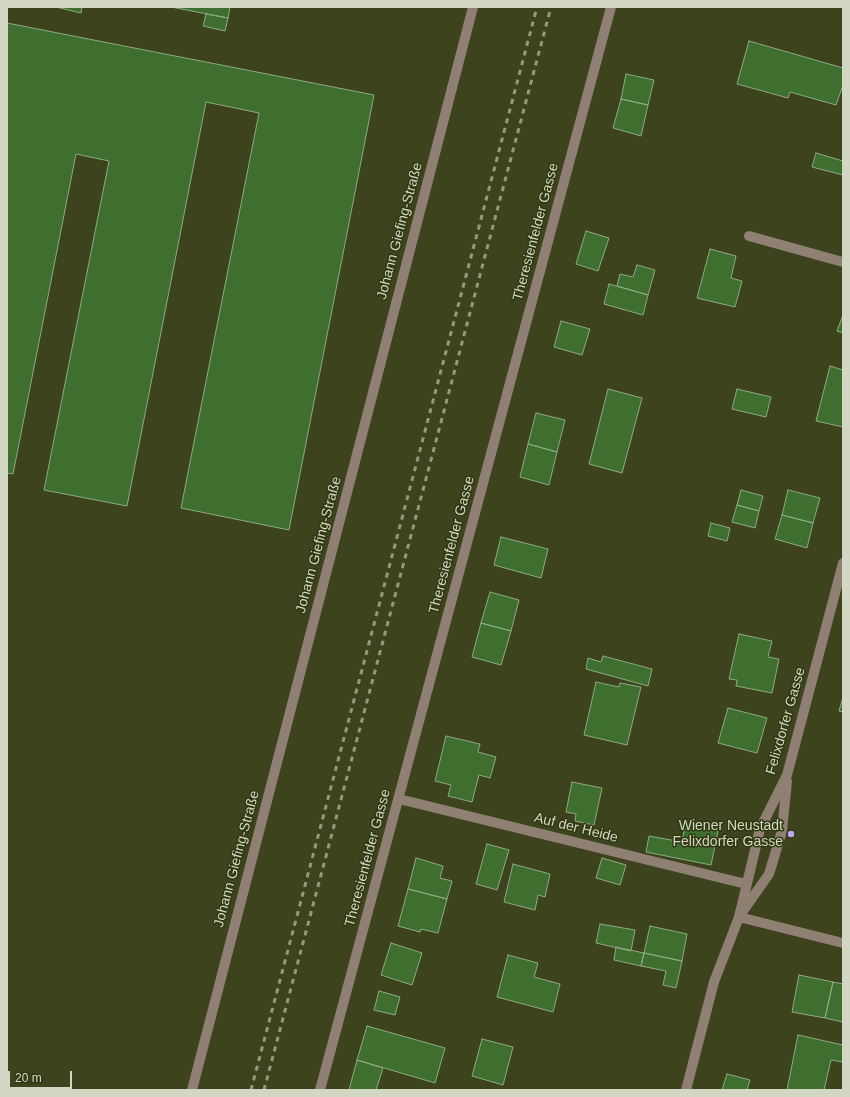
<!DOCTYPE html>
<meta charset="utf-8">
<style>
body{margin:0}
#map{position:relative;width:850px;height:1097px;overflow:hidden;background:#3c431d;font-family:Helvetica,sans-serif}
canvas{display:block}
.frame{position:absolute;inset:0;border:8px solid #d1d7c2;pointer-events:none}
.scale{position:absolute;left:8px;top:1071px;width:64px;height:18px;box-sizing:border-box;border:2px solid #d1d7c2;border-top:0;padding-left:5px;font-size:12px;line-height:14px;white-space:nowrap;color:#d1d7c2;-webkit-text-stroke:3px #313913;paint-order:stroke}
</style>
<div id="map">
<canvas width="850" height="1097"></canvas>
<div class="frame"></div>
<div class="scale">20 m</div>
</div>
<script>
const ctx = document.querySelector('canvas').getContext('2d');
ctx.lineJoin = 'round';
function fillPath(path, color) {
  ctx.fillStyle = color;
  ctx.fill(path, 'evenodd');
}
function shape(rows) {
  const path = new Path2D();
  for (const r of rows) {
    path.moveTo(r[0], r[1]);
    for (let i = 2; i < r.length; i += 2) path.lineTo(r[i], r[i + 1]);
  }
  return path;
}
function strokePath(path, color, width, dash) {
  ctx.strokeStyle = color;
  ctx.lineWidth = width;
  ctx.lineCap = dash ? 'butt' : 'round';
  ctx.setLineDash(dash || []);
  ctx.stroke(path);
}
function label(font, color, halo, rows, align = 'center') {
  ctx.font = font + ' Helvetica,sans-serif';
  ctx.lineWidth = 3;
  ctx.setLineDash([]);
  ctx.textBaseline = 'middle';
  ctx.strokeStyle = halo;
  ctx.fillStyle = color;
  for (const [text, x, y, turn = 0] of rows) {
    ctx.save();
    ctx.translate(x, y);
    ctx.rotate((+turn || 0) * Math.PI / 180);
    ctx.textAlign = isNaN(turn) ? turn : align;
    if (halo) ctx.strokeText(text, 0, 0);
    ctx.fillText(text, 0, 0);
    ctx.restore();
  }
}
const building = shape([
 [56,7,82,7,81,13,56,7],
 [171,7,230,7,228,18,171,7],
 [206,14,228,18,225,31,203,26,206,14],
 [7,23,374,95,289,530,181,508,259,113,206,102,127,506,44,490,109,161,76,154,13,474,7,473,7,23],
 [749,41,843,68,843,85,836,105,790,92,788,98,737,84,749,41],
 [626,74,654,80,648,105,621,99,626,74],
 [621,99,648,105,641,136,613,128,621,99],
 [816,153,843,161,843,175,812,167,816,153],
 [586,231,609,238,598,271,576,264,586,231],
 [710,249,736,256,731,278,742,281,735,307,697,298,710,249],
 [637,265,655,270,648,295,617,286,620,274,633,277,637,265],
 [609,284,648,295,643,315,604,304,609,284],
 [843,315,843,333,837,331,843,315],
 [561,321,590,329,582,355,554,347,561,321],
 [830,366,843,370,843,427,816,421,830,366],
 [608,389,642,398,622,473,589,464,608,389],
 [737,389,771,397,766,417,732,409,737,389],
 [536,413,565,420,557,452,528,444,536,413],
 [528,444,557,452,549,485,520,477,528,444],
 [741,490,763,496,759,511,737,505,741,490],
 [788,490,820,498,813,523,782,515,788,490],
 [737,505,759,511,755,528,732,522,737,505],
 [782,515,813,523,807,548,775,539,782,515],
 [711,523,730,528,727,541,708,536,711,523],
 [501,537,548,549,541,578,494,565,501,537],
 [490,592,519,600,511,631,481,623,490,592],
 [481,623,511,631,501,665,472,657,481,623],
 [739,634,772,641,768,657,779,659,772,693,736,686,737,680,729,679,739,634],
 [603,656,652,669,648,686,586,669,588,658,601,662,603,656],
 [596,682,619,687,620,683,641,687,627,745,584,735,596,682],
 [843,697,843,712,839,711,843,697],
 [728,708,767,718,757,753,718,743,728,708],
 [446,736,480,744,478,752,496,757,490,778,479,775,472,802,448,796,451,785,435,781,446,736],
 [572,782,602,788,594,825,575,821,576,814,566,812,572,782],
 [685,825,718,831,711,865,646,852,649,836,682,842,685,825],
 [487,844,509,850,497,890,476,884,487,844],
 [416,858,443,866,440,878,452,881,447,899,408,889,416,858],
 [602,858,626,865,620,885,596,878,602,858],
 [513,864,550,874,545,897,538,895,535,910,504,902,513,864],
 [408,889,447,899,438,933,421,929,420,932,398,926,408,889],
 [600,924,635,930,631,951,596,943,600,924],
 [650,926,687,934,682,961,644,953,650,926],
 [391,943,422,953,412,985,381,975,391,943],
 [616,947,644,953,641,966,614,960,616,947],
 [644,953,682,961,676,988,663,985,666,971,641,966,644,953],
 [508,955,538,963,534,977,560,984,553,1012,497,997,508,955],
 [799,975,833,982,825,1018,792,1012,799,975],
 [833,982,843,984,843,1022,825,1018,833,982],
 [379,991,400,997,395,1015,374,1010,379,991],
 [367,1026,445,1048,435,1083,357,1060,367,1026],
 [798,1035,843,1045,843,1062,831,1060,824,1090,787,1090,798,1035],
 [482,1039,513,1047,503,1085,472,1076,482,1039],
 [357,1060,383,1068,376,1090,349,1090,357,1060],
 [727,1074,750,1080,747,1090,722,1090,727,1074]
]);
fillPath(building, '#3e6f2f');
strokePath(building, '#8eaa86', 1);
strokePath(shape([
 [749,236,843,262],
 [399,799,746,884],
 [743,911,769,874,782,831,787,781],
 [739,917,843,943],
 [192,1090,473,7],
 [320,1090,611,7],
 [686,1090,714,982,739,917,760,829,787,775,843,563]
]), '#908074', 10);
strokePath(shape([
 [251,1090,537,7],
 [264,1090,551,7]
]), '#939a7d', 3, [5, 5]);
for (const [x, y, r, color] of [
 [791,834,4,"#c1a8f3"]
]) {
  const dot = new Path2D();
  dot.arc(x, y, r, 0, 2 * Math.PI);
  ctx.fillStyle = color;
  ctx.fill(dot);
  strokePath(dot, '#313913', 1.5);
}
label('14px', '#d1d7c2', '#313913', [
 ["Johann Giefing-Straße",400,231,-75],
 ["Theresienfelder Gasse",536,232,-75],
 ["Johann Giefing-Straße",319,545,-75],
 ["Theresienfelder Gasse",452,545,-75],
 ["Felixdorfer Gasse",786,721,-74],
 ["Auf der Heide",576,828,14],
 ["Theresienfelder Gasse",368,858,-75],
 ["Johann Giefing-Straße",237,859,-75]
]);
label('14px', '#d1d7c2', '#313913', [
 ["Wiener Neustadt",783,826],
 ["Felixdorfer Gasse",783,842]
], 'right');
</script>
